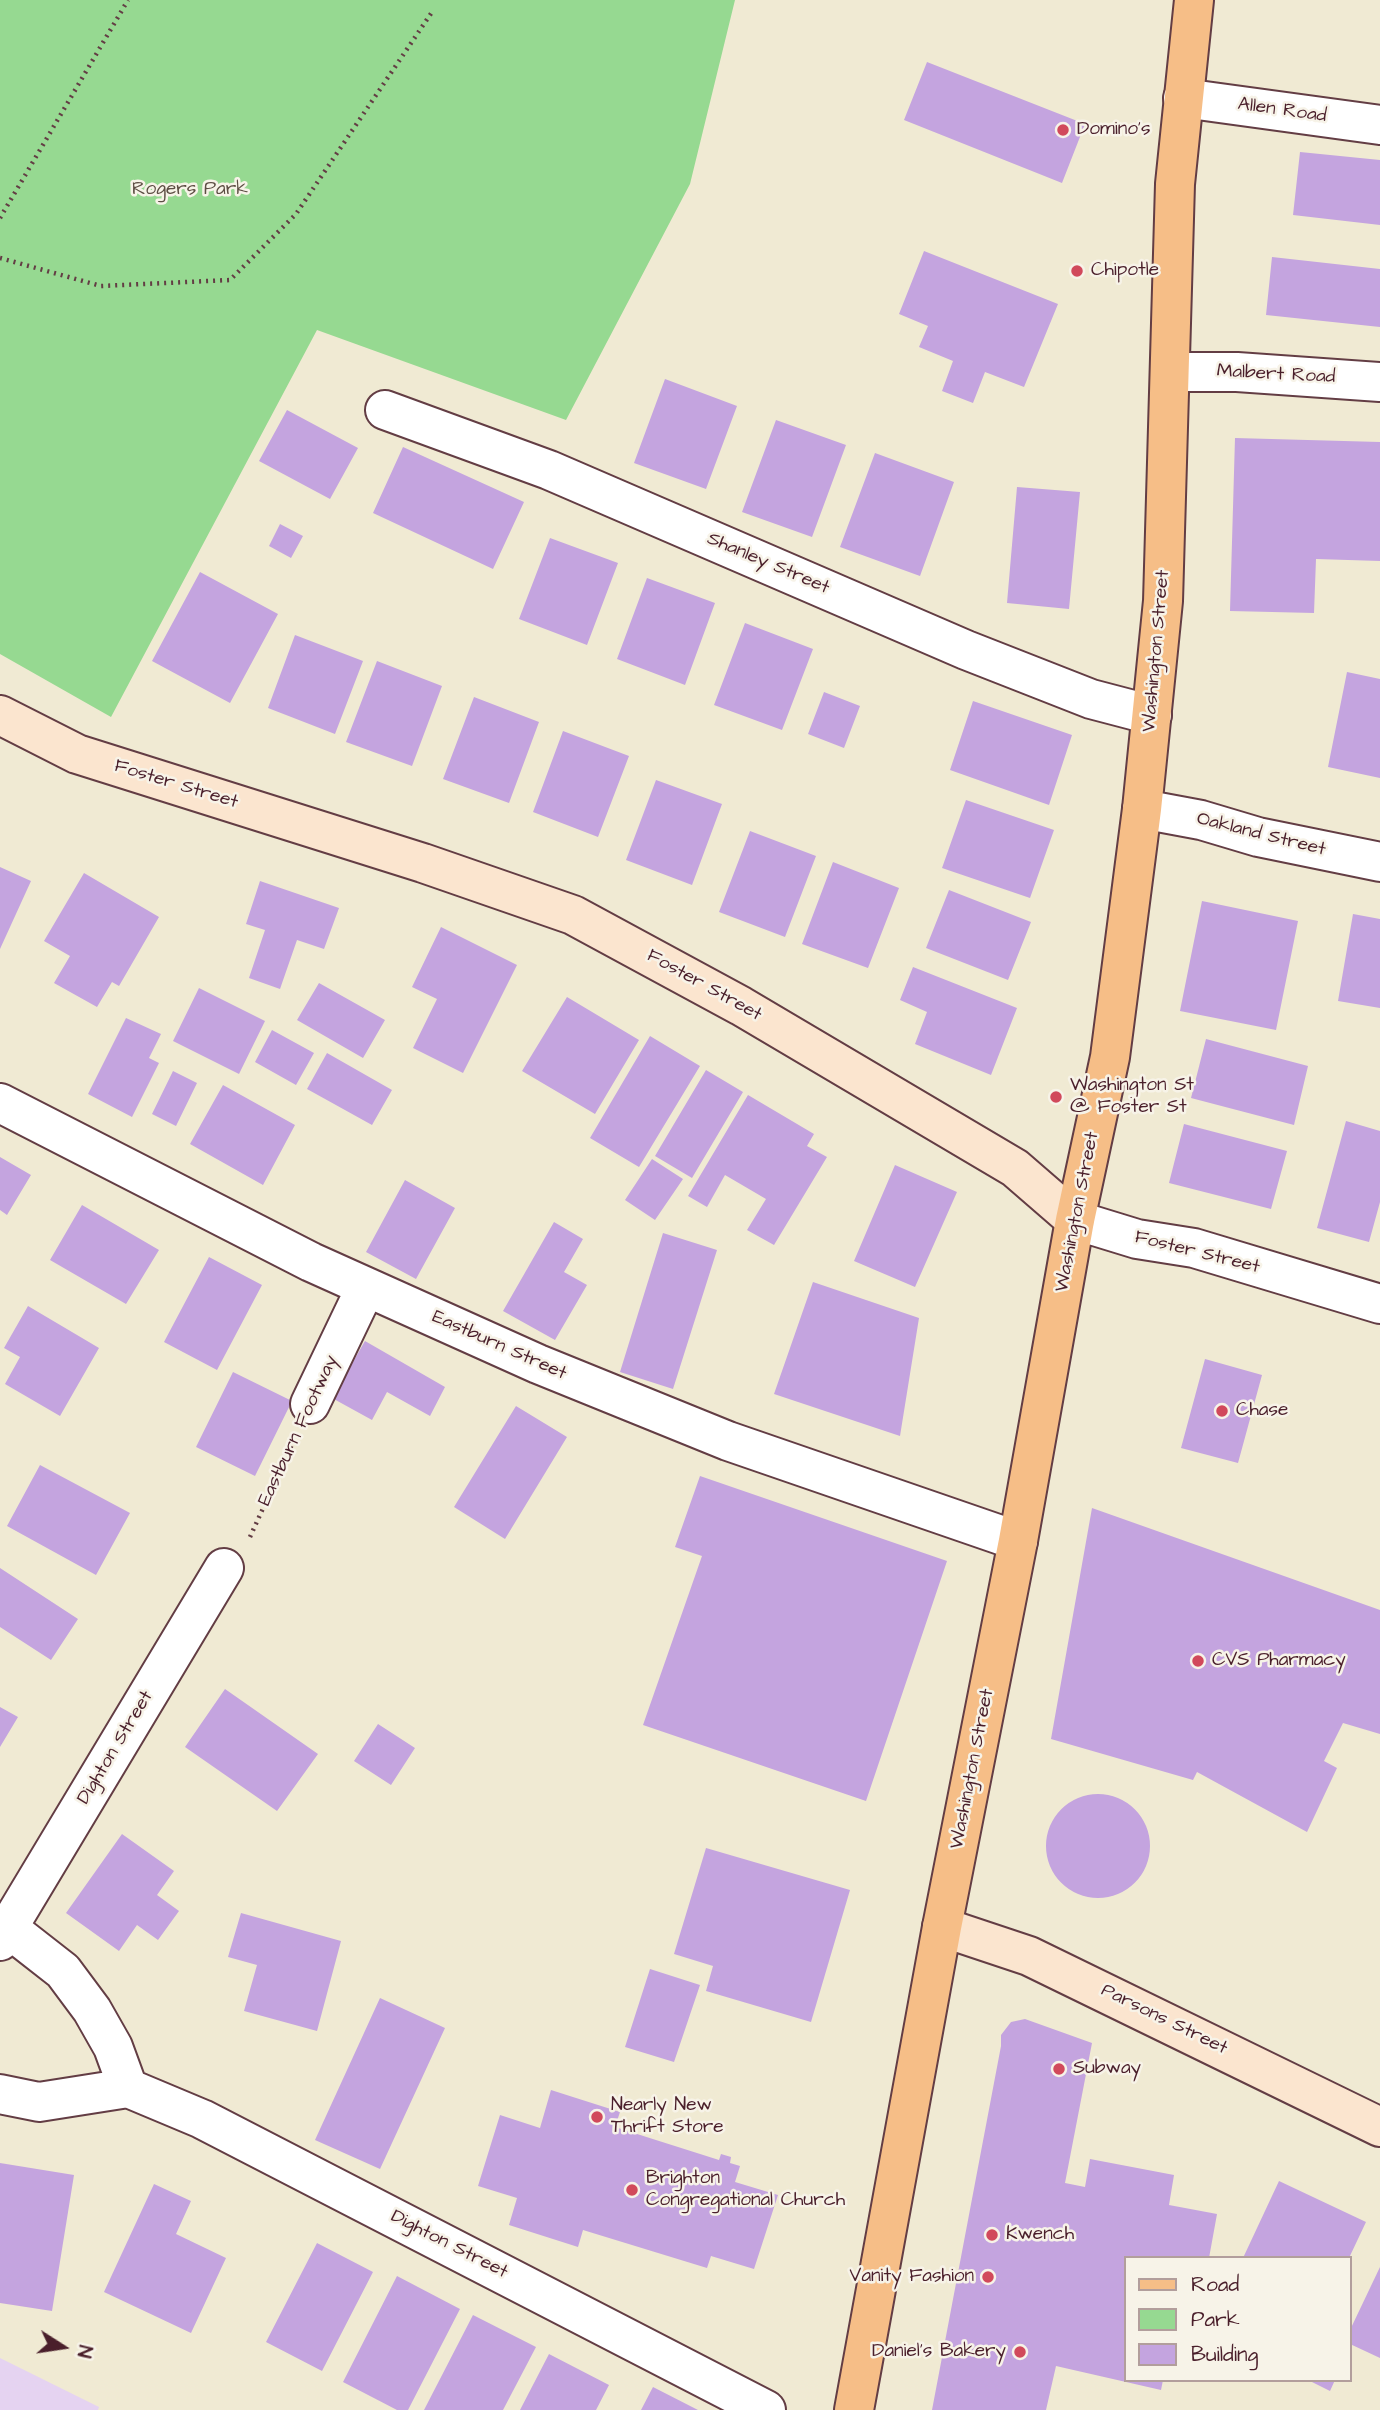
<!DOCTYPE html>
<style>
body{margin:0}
#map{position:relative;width:1380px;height:2410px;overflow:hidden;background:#f0ead3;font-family:"Architects Daughter",sans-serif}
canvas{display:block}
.legend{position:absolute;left:1124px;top:2256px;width:228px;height:126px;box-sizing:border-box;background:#f7f3e8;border:2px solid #b29e9c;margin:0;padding:9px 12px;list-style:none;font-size:21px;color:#4a1f2b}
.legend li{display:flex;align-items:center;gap:14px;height:35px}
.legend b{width:35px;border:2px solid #b29e9c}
.north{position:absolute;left:28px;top:2312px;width:70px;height:70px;-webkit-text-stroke:5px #f7f3e8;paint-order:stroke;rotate:102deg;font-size:19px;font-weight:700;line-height:28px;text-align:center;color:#4a1f2b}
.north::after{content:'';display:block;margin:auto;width:24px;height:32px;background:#4a1f2b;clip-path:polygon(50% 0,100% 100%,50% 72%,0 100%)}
</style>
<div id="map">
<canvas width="1380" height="2410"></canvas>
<ul class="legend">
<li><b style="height:9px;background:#f6be87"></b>Road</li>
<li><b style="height:19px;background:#96d991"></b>Park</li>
<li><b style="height:19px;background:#c4a4df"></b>Building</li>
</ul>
<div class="north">N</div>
</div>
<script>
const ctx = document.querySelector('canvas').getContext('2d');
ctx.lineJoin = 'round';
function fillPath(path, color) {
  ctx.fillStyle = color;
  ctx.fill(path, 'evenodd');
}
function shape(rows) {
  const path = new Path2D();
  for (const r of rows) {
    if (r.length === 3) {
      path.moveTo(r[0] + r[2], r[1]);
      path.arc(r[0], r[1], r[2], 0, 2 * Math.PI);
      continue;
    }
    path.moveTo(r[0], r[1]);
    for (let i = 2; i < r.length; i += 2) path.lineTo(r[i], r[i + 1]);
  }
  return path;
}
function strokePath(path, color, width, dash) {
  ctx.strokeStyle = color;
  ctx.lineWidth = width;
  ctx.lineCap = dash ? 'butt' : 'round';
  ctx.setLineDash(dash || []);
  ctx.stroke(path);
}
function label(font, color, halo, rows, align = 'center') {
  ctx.font = font + ' "Architects Daughter",sans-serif';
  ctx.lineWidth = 5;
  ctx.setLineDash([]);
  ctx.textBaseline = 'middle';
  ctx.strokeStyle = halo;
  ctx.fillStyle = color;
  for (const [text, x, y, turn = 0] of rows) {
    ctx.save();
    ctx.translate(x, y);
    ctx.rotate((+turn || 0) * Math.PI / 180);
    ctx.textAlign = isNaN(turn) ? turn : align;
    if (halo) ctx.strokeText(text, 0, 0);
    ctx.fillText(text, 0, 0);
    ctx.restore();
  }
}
fillPath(shape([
 [0,2358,99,2407,98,2410,0,2410]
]), '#e5d3f1');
fillPath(shape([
 [0,0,735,0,690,184,566,420,317,330,111,717,0,654]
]), '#96d991');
fillPath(shape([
 [927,62,1085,124,1062,183,904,120],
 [1300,152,1380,160,1380,225,1293,215],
 [924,251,1058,304,1024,387,985,372,973,403,942,391,953,361,919,347,928,326,899,314],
 [1272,257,1380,269,1380,327,1266,315],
 [665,379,737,406,706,489,634,463],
 [287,410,358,448,330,499,259,461],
 [776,420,846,445,812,537,742,512],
 [1235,438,1380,442,1380,561,1316,559,1314,613,1230,611],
 [403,447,524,502,493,569,373,513],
 [875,453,954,482,920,576,840,547],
 [1017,487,1080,492,1069,609,1007,603],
 [280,524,303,536,291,558,269,546],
 [550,538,618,563,587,645,519,619],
 [200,572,278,614,230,703,152,661],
 [647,578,715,603,685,685,617,659],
 [745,623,813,649,782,730,714,705],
 [295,635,363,661,335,734,268,708],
 [377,661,442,686,412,766,346,742],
 [1347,672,1380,679,1380,778,1328,767],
 [824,692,860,706,844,748,808,734],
 [474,697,539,722,509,803,443,779],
 [973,701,1072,735,1049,805,950,770],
 [563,731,629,756,598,837,533,812],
 [656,780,722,804,692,885,626,860],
 [966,800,1054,830,1030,898,942,868],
 [750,831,816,856,785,937,719,912],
 [833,862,899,888,868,968,802,944],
 [0,867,31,881,0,949],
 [84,873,159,917,119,986,112,982,97,1007,54,983,70,956,44,941],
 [260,881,339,908,324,949,297,940,280,989,249,978,265,930,246,924],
 [949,890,1031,922,1008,980,926,948],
 [1202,901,1298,921,1276,1030,1180,1011],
 [1353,914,1380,919,1380,1008,1338,1001],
 [441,927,517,965,463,1073,413,1048,437,999,412,987],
 [913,967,1017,1008,991,1075,915,1044,927,1012,900,1000],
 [319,983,385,1020,363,1058,297,1020],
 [199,988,265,1021,239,1074,173,1041],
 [567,997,639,1040,595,1114,522,1071],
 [126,1018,161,1034,149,1058,159,1063,132,1117,88,1094],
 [272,1030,314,1053,296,1085,255,1062],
 [650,1036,700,1066,639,1167,590,1138],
 [1206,1039,1308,1066,1294,1125,1191,1098],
 [327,1053,392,1090,372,1125,307,1089],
 [706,1070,743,1092,692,1178,655,1156],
 [173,1071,197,1083,176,1126,152,1114],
 [223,1085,295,1125,263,1185,190,1144],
 [748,1095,814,1134,807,1146,827,1157,774,1245,747,1230,766,1199,725,1175,707,1207,688,1196],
 [1346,1121,1380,1131,1380,1202,1369,1242,1317,1228],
 [1184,1124,1287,1151,1271,1209,1169,1183],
 [0,1157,31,1175,7,1215,0,1210],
 [652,1159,683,1179,655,1220,625,1200],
 [895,1165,957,1192,915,1287,854,1261],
 [405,1180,455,1208,416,1279,366,1252],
 [82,1205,159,1250,126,1304,50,1260],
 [554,1222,583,1239,564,1272,587,1285,555,1340,503,1311],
 [663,1233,717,1250,673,1389,620,1372],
 [209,1257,262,1285,217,1370,164,1342],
 [813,1282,919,1318,900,1436,774,1394],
 [28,1306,99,1348,60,1416,5,1384,20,1357,4,1348],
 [365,1341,445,1387,430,1416,387,1392,372,1420,332,1398],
 [1205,1359,1262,1375,1238,1463,1181,1448],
 [233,1372,292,1401,255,1476,196,1447],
 [516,1406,567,1437,505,1539,454,1507],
 [40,1465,130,1513,96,1575,7,1526],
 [700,1476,947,1561,866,1801,643,1725,702,1556,675,1547],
 [1092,1508,1380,1610,1380,1734,1343,1723,1324,1761,1337,1768,1307,1832,1197,1772,1193,1780,1051,1739],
 [0,1568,78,1619,51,1660,0,1627],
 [225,1689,318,1754,277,1811,185,1747],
 [0,1707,18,1717,0,1747],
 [378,1724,415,1748,391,1785,354,1761],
 [1098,1846,52],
 [122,1834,174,1871,157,1895,179,1911,158,1940,137,1925,119,1951,66,1913],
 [706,1848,850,1890,811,2022,706,1991,713,1966,674,1954],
 [241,1913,341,1941,317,2031,244,2011,257,1965,228,1957],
 [650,1969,700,1985,674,2062,625,2047],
 [380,1998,445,2028,380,2169,315,2140],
 [1025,2019,1092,2043,1065,2183,1085,2187,1090,2159,1174,2175,1169,2205,1217,2214,1209,2258,1126,2258,1126,2380,1163,2380,1161,2390,1056,2366,1046,2410,932,2410,1001,2046,1001,2035,1011,2022],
 [551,2090,620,2112,615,2127,719,2160,721,2154,731,2157,730,2163,740,2166,735,2182,778,2195,754,2269,711,2256,707,2268,583,2230,578,2247,509,2225,517,2198,478,2186,500,2115,540,2128],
 [0,2163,74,2175,52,2311,0,2303],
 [1279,2181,1366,2222,1349,2258,1243,2258],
 [154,2184,191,2201,176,2234,226,2258,191,2333,104,2292],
 [317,2243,373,2272,322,2371,266,2342],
 [1380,2267,1380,2358,1350,2344,1350,2330],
 [397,2276,460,2309,408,2410,397,2410,343,2382],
 [473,2315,536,2347,503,2410,424,2410],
 [549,2354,609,2385,596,2410,520,2410],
 [1308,2380,1335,2380,1330,2391],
 [653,2387,698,2410,641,2410]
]), '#c4a4df');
const street = shape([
 [1183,98,1380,125],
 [1171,372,1237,372,1380,382],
 [385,410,549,470,966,650,1091,699,1152,715],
 [1142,809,1201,820,1258,837,1380,862],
 [0,1103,311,1262,538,1364,728,1441,1018,1541],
 [1075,1220,1137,1239,1194,1248,1380,1304],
 [310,1404,366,1287],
 [8,1928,63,1971,92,2010,113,2047,128,2088],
 [0,1941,224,1568],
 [0,2094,39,2102,128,2088,202,2119,766,2410]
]);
const secondary = shape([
 [0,715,77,754,423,863,573,915,741,1006,1015,1168,1075,1220],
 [942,1927,1029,1956,1380,2127]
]);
const primary = shape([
 [854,2410,942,1927,1018,1541,1075,1220,1110,1057,1142,809,1163,601,1175,184,1194,0]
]);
strokePath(street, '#633d44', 42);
strokePath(secondary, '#633d44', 42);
strokePath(primary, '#633d44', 42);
strokePath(shape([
 [0,218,128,0],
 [0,258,101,286,230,280,296,214,432,12],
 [250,1537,294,1440]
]), '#633d44', 4.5, [2, 5]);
strokePath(street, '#fff', 38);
strokePath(secondary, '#fbe5cf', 38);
strokePath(primary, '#f6be87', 38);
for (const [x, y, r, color] of [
 [1063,130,7,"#d1495b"],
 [1077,271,7,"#d1495b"],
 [1056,1097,7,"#d1495b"],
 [1222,1411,7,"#d1495b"],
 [1198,1661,7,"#d1495b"],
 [1059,2069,7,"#d1495b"],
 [597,2117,7,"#d1495b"],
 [632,2190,7,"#d1495b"],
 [992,2235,7,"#d1495b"],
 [988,2277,7,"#d1495b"],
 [1020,2352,7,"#d1495b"]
]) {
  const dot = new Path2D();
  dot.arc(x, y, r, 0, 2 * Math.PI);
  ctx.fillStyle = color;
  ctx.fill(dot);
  strokePath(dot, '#f7f3e8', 2.5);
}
label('19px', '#4a1f2b', '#f7f3e8', [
 ["Allen Road",1282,111,8],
 ["Malbert Road",1276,375,3],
 ["Shanley Street",768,564,23],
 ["Washington Street",1157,651,-85],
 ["Foster Street",176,785,17],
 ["Oakland Street",1261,835,14],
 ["Foster Street",704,986,29],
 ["Washington Street",1078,1212,-79],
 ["Foster Street",1197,1253,14],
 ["Eastburn Street",499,1346,24],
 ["Eastburn Footway",299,1431,-65],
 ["Dighton Street",116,1748,-59],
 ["Washington Street",973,1769,-79],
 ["Parsons Street",1164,2020,26],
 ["Dighton Street",449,2245,27]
]);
label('19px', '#4a1f2b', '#f7f3e8', [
 ["Domino's",1077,130],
 ["Chipotle",1091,271],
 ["Washington St",1070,1086],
 ["@ Foster St",1070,1108],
 ["Chase",1236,1411],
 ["CVS Pharmacy",1212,1661],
 ["Subway",1073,2069],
 ["Nearly New",611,2106],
 ["Thrift Store",611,2128],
 ["Brighton",646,2179],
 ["Congregational Church",646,2201],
 ["Kwench",1006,2235],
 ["Vanity Fashion",974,2277,"right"],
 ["Daniel's Bakery",1006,2352,"right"]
], 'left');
label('19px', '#5d4e44', '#f7f3e8', [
 ["Rogers Park",190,190]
]);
</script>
